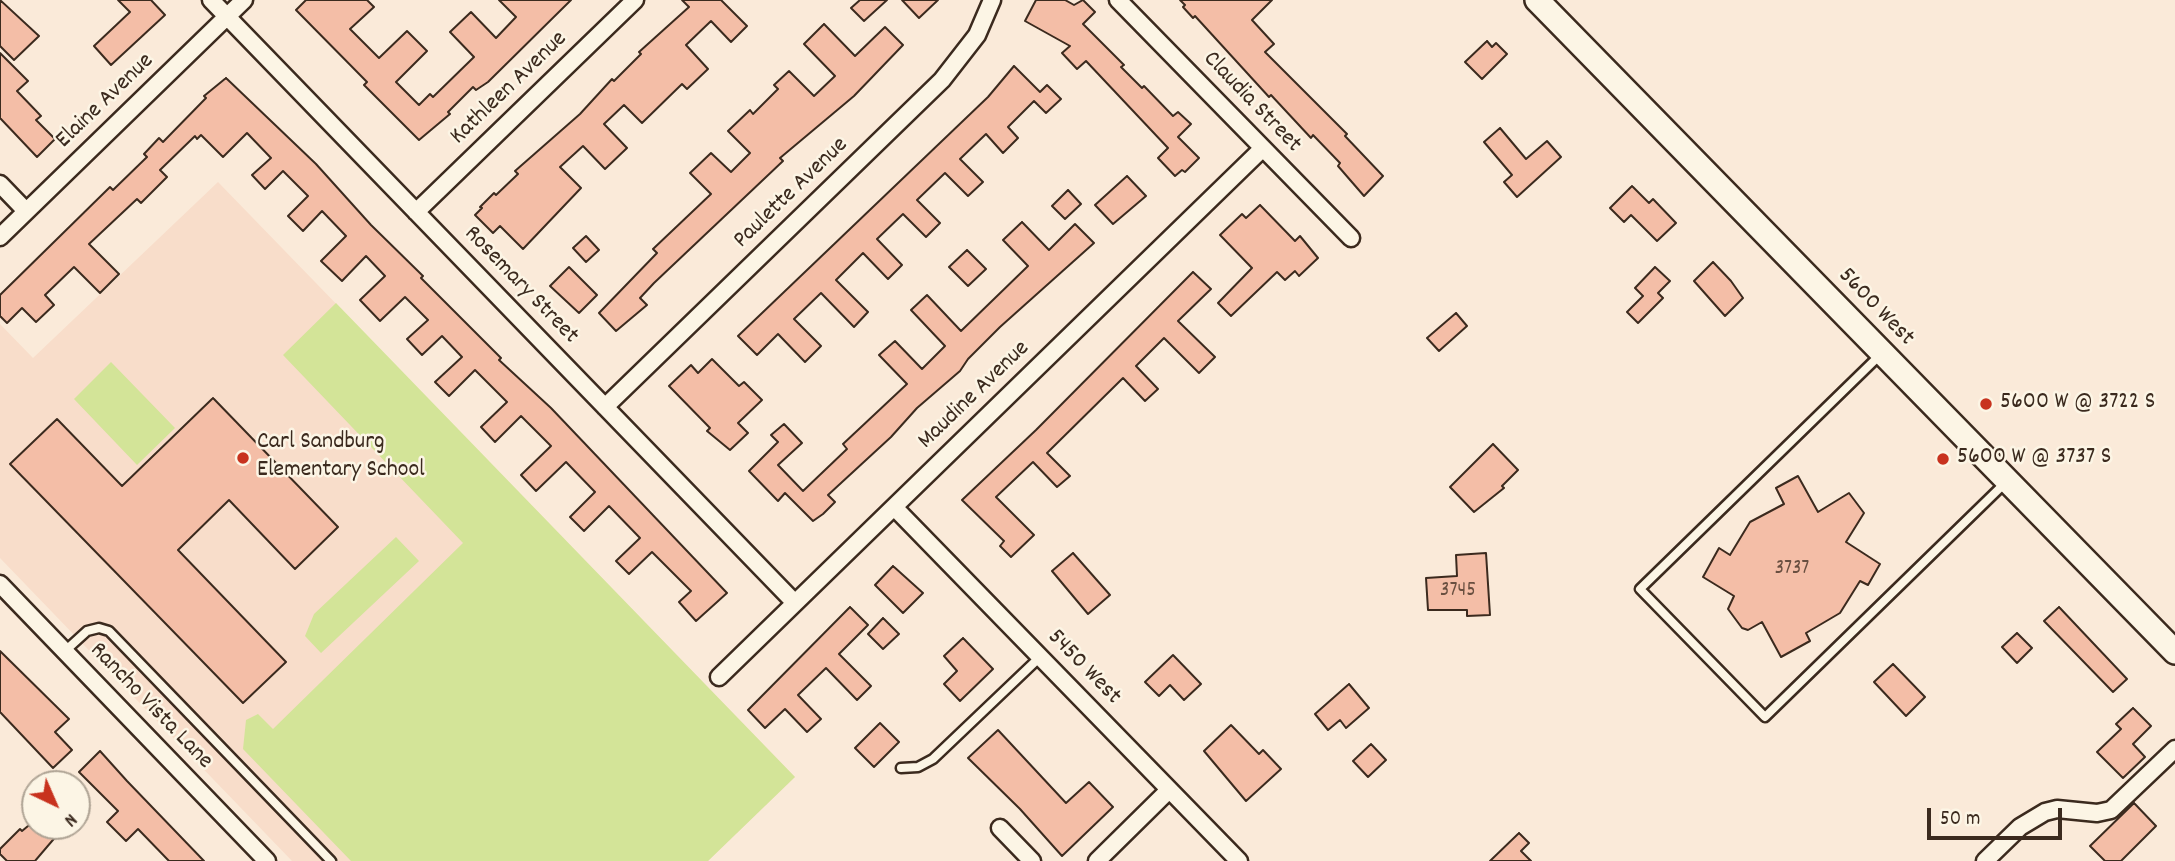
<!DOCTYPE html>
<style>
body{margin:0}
#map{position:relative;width:2175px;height:861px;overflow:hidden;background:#faead9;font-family:Dekko,sans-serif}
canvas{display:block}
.north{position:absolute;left:21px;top:770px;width:70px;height:70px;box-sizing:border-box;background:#fcf5e5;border:2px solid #afa495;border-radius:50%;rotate:136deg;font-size:19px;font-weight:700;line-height:28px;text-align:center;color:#3b2a1e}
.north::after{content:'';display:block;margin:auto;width:24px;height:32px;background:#c8321e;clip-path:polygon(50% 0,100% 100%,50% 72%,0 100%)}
.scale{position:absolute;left:1927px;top:808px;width:135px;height:32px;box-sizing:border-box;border:4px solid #3b2a1e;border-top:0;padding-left:9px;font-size:21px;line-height:24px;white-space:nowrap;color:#3b2a1e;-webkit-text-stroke:5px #fcf5e5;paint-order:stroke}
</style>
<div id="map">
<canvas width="2175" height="861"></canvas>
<div class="north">N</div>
<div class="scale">50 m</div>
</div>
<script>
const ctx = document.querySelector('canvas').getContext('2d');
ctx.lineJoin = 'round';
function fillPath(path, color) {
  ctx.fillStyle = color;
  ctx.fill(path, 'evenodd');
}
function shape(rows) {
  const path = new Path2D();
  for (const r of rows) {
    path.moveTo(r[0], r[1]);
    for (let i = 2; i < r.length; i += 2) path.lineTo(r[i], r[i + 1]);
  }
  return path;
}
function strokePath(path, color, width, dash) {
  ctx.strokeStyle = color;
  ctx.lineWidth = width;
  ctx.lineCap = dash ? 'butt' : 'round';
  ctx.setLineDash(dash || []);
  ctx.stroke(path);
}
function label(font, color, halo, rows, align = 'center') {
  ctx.font = font + ' Dekko,sans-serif';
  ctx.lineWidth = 5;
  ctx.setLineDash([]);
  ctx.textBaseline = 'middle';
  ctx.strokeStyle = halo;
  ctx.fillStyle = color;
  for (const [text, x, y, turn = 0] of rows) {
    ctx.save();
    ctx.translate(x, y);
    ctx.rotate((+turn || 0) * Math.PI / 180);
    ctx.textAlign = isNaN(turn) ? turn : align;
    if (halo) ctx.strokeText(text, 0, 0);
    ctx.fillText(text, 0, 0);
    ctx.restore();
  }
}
fillPath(shape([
 [218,182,795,777,708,861,292,861,0,558,0,324,33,358]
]), '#f8ddca');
fillPath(shape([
 [336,303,795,777,708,861,351,861,243,749,246,720,258,714,273,729,463,543,283,355],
 [111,362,175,428,137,465,74,399],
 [396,537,419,561,321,653,305,636,314,614]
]), '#d3e498');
const building = shape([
 [0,0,39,36,14,60,0,46,0,0],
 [118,0,151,0,165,15,111,65,94,46,130,12,118,0],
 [306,0,367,0,374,7,350,29,379,58,407,31,427,51,396,82,419,105,430,94,433,97,474,57,450,32,471,12,496,38,516,17,499,0,571,0,488,82,476,90,473,87,448,112,450,114,419,140,364,85,367,82,296,10,306,0],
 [682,0,721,0,747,26,731,42,711,21,686,45,708,69,687,89,682,84,642,123,624,105,604,124,627,148,605,169,583,146,560,167,581,188,523,249,500,226,493,233,475,215,482,208,480,207,494,193,496,195,518,174,515,171,580,114,612,79,614,81,641,54,639,52,689,7,682,0],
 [860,0,887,0,864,21,851,8,860,0],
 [902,0,938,0,919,18,902,0],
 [1036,0,1065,0,1074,5,1083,0,1095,12,1083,24,1124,65,1121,67,1142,88,1144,86,1173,116,1178,112,1191,124,1178,137,1199,158,1185,172,1182,170,1175,176,1158,158,1168,148,1086,61,1077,69,1062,53,1070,46,1025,21,1036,0],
 [1180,0,1272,0,1252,20,1274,44,1265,52,1347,134,1345,136,1383,176,1364,196,1338,166,1340,163,1313,135,1311,138,1271,95,1269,97,1195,16,1193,18,1183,7,1185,5,1180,0],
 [824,24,855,56,885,27,903,45,854,96,780,158,783,161,654,283,640,298,647,305,616,331,599,313,657,253,653,249,711,194,690,173,711,153,731,172,750,153,728,131,750,110,753,114,778,89,774,85,789,71,814,96,835,76,804,44,824,24],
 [1487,41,1492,47,1496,43,1507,54,1482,79,1465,62,1487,41],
 [0,53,28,81,17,91,41,116,36,120,55,139,37,157,0,118,0,53],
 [1014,66,1040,92,1047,85,1061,99,1046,113,1034,101,1008,127,1018,138,1003,153,986,134,960,159,983,182,968,196,945,173,917,200,940,223,926,237,903,214,877,239,902,265,888,279,863,253,836,280,868,312,854,327,821,293,794,319,821,346,805,362,778,334,757,355,738,336,988,97,1014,66],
 [226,78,316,164,371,225,423,276,421,278,501,358,499,360,551,408,727,593,696,621,679,602,691,591,652,552,629,574,616,561,640,538,609,506,584,531,570,517,595,492,566,462,536,491,521,475,551,446,521,416,495,442,481,427,507,402,475,370,449,396,435,382,462,357,442,336,422,355,407,339,428,320,405,297,380,321,360,300,385,276,366,256,342,281,321,261,346,236,322,211,303,231,288,216,308,196,283,171,265,189,252,175,271,158,247,133,223,157,201,135,197,139,195,136,160,170,167,177,141,203,137,199,89,244,119,274,100,293,74,267,45,295,54,305,36,322,22,308,7,323,0,316,0,295,110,187,113,190,147,157,144,154,159,138,163,142,206,98,204,96,226,78],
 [1500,128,1526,159,1547,141,1561,157,1517,197,1504,182,1512,175,1484,142,1500,128],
 [1127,176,1146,196,1113,224,1095,205,1127,176],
 [1632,186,1649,203,1653,199,1676,223,1657,241,1631,215,1624,222,1610,208,1632,186],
 [1068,190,1081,204,1065,219,1052,206,1068,190],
 [1260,205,1295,241,1300,236,1318,258,1299,276,1295,271,1285,280,1277,272,1231,316,1218,303,1252,268,1220,235,1242,214,1246,218,1260,205],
 [1022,222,1049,250,1075,224,1094,243,1000,327,968,359,960,371,917,408,891,437,828,495,835,502,823,514,813,521,785,493,778,501,749,471,778,442,771,435,784,424,802,443,778,465,803,491,847,449,843,444,907,384,879,355,895,341,922,369,945,346,911,310,927,295,961,331,1028,266,1003,240,1022,222],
 [586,236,599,250,586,262,573,248,586,236],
 [967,250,986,269,968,286,949,267,967,250],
 [1713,262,1731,281,1743,298,1725,316,1694,281,1713,262],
 [569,267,597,295,579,313,550,286,569,267],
 [1655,267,1670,281,1658,293,1663,298,1638,323,1627,312,1643,296,1635,288,1655,267],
 [1193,272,1211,289,1178,321,1215,357,1199,373,1164,338,1136,366,1158,389,1145,401,1123,378,1047,453,1070,476,1057,487,1033,462,996,497,1034,535,1011,557,1000,546,1004,541,962,500,1036,430,1193,272],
 [1456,313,1467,326,1439,351,1427,338,1456,313],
 [712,359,739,386,744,382,762,400,738,423,748,433,730,450,707,431,710,428,669,386,691,365,698,373,712,359],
 [213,398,338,527,295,569,229,500,178,550,286,662,243,703,10,464,57,419,122,486,213,398],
 [1493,444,1518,470,1502,486,1504,488,1474,512,1450,487,1493,444],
 [1798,476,1818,512,1849,493,1864,513,1846,542,1880,564,1868,585,1860,581,1840,613,1806,633,1810,641,1781,657,1762,622,1748,630,1742,628,1728,609,1734,596,1703,577,1719,548,1730,555,1750,522,1784,504,1776,488,1798,476],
 [1073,553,1110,595,1088,614,1052,571,1073,553],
 [1486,553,1490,615,1467,616,1467,610,1428,610,1426,578,1457,576,1456,555,1486,553],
 [893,566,923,593,903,613,875,585,893,566],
 [850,607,868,625,839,654,871,686,857,700,826,668,798,695,821,719,807,732,785,709,765,728,748,710,850,607],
 [2059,607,2127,679,2113,692,2044,621,2059,607],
 [883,618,899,634,883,649,868,634,883,618],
 [2017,633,2032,648,2017,663,2002,647,2017,633],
 [963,638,993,669,960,701,944,684,957,671,944,656,963,638],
 [0,651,69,719,55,732,72,750,53,768,0,712,0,651],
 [1173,655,1201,684,1184,700,1170,685,1159,696,1145,682,1173,655],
 [1893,664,1925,697,1906,716,1874,682,1893,664],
 [1349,684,1369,708,1346,728,1340,720,1328,730,1315,714,1349,684],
 [2133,708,2151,726,2133,744,2145,757,2123,778,2097,752,2121,729,2116,724,2133,708],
 [880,723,899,742,874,767,855,748,880,723],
 [1231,725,1259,754,1263,750,1281,769,1246,801,1204,751,1231,725],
 [998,730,1066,803,1089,782,1113,807,1062,856,1020,809,968,758,998,730],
 [1371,744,1386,760,1368,777,1353,761,1371,744],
 [100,751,127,781,204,861,169,861,138,829,126,841,107,822,118,811,79,772,100,751],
 [2134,803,2156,826,2121,861,2105,861,2090,846,2134,803],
 [28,826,50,826,58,834,35,861,7,861,0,854,0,849,20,829,22,831,28,826],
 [1519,833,1529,843,1521,851,1531,861,1490,861,1519,833]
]);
fillPath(building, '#f4bea7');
strokePath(building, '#3b2a1e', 2);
const service = shape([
 [1881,354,1640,589,1765,717,2005,483],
 [65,651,87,631,99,628,109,631,331,861],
 [901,768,918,767,933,759,1040,657]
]);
const minor = shape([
 [211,0,795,603],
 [1118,0,1351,238],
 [0,184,26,211],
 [416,212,635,0],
 [0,237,244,0],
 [605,407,942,80,977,35,992,0],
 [894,507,1239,861],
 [0,584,267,861],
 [719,677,1263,148],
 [1000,828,1032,861],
 [1097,861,1169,790],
 [1985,861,2020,827,2045,812,2057,809,2097,813,2111,810,2175,749]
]);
const secondary = shape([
 [1537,0,2175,652]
]);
strokePath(service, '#3b2a1e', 13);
strokePath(minor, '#3b2a1e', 21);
strokePath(secondary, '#3b2a1e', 28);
strokePath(service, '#fcf5e5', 8);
strokePath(minor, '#fcf5e5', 16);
strokePath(secondary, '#fcf5e5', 23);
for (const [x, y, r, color] of [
 [1986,404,7,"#c8321e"],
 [243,458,7,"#c8321e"],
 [1943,459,7,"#c8321e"]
]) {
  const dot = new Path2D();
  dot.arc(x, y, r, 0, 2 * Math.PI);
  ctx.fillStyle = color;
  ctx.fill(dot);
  strokePath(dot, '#fcf5e5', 2.5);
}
label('21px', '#694f40', null, [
 ["3737",1792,570],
 ["3745",1458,592]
]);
label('24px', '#3b2a1e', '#fcf5e5', [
 ["Kathleen Avenue",510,89,-44],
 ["Elaine Avenue",106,102,-44],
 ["Claudia Street",1251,103,46],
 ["Paulette Avenue",792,194,-44],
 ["Rosemary Street",520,286,46],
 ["5600 West",1875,308,46],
 ["Maudine Avenue",975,396,-44],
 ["5450 West",1083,668,46],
 ["Rancho Vista Lane",150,707,46]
]);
label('24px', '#3b2a1e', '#fcf5e5', [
 ["5600 W @ 3722 S",2000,404],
 ["Carl Sandburg",257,444],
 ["Elementary School",257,472],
 ["5600 W @ 3737 S",1957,459]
], 'left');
</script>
